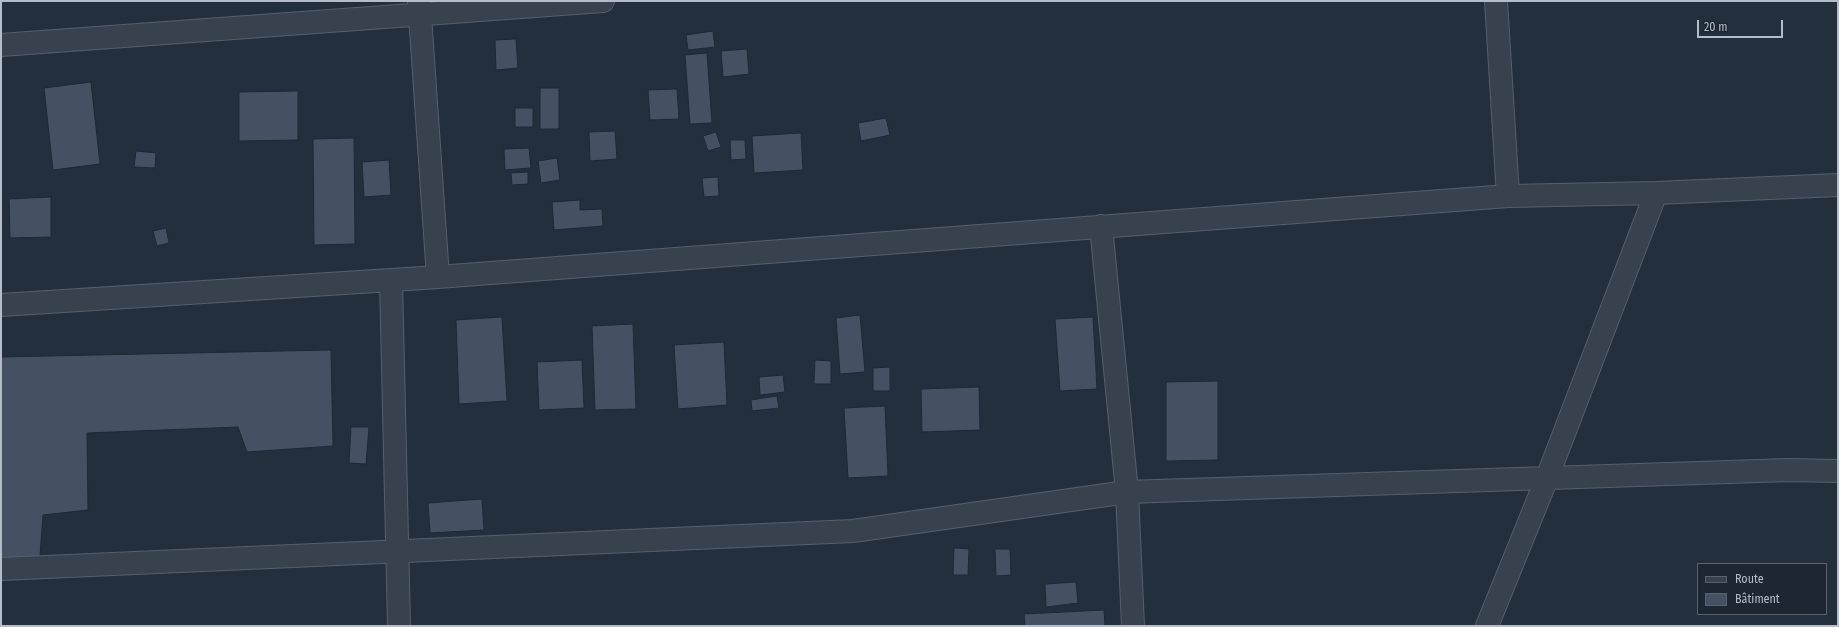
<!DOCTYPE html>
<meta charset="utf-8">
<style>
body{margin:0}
#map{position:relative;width:1839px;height:627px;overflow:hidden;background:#242f3e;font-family:"Fira Sans Condensed",sans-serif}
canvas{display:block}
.frame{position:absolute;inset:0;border:2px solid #b4bcc9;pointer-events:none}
.legend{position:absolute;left:1697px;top:563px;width:130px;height:52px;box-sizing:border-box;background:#1d2633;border:1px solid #59626f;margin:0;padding:5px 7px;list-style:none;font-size:12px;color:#b4bcc9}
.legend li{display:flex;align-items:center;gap:8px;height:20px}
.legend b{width:20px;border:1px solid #59626f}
.scale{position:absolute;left:1697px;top:20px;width:86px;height:18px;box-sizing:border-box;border:2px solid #b4bcc9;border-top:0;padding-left:5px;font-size:12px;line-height:14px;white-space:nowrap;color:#b4bcc9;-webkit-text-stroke:3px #1d2633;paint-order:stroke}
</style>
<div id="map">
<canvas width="1839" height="627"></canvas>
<div class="frame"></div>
<ul class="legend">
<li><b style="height:5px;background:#38414e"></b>Route</li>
<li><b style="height:11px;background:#455162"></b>Bâtiment</li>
</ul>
<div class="scale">20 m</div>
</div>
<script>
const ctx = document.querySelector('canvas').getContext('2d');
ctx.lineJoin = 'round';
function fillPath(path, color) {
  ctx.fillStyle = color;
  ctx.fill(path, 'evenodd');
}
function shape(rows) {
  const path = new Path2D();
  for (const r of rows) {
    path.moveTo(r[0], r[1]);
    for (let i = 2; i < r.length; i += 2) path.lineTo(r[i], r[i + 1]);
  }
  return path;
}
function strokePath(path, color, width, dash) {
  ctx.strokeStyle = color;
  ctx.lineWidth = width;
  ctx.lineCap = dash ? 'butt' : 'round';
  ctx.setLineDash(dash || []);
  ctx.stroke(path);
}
const building = shape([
 [713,31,715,47,688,50,686,35,713,31],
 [516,39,518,68,496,70,495,40,516,39],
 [747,49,749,74,723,77,721,51,747,49],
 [707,53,712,123,690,124,685,55,707,53],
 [91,82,100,164,53,170,44,88,91,82],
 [540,88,559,88,559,129,540,129,540,88],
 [677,89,679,119,650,120,648,90,677,89],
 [298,91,298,140,239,141,239,92,298,91],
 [515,108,533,108,533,127,515,127,515,108],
 [886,118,890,135,861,141,858,123,886,118],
 [615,131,617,159,590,161,589,132,615,131],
 [716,132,721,147,708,151,703,136,716,132],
 [801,133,803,170,754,173,752,136,801,133],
 [354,138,355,244,314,245,313,139,354,138],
 [730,140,745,140,746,159,731,160,730,140],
 [529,148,531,168,505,170,504,149,529,148],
 [136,151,156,153,155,168,134,167,136,151],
 [557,158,560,180,541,183,538,161,557,158],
 [389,160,391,195,364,197,362,162,389,160],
 [528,172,528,184,512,185,511,173,528,172],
 [718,177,719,196,704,197,702,178,718,177],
 [51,197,51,237,10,238,9,199,51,197],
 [580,200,580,210,602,209,603,226,554,230,552,202,580,200],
 [166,228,169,243,157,246,153,231,166,228],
 [860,315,865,372,840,374,836,318,860,315],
 [502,317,507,401,459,404,456,320,502,317],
 [1093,317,1097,389,1060,391,1055,319,1093,317],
 [633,324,636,409,595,410,592,326,633,324],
 [724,342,727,405,678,409,674,345,724,342],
 [331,350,333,446,247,452,238,427,87,433,88,510,43,515,40,556,1,564,1,357,331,350],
 [582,360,584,408,539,410,537,362,582,360],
 [815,360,831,361,831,384,814,384,815,360],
 [890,367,890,391,873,391,873,368,890,367],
 [783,375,785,392,760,395,759,377,783,375],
 [1218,381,1218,460,1166,461,1166,382,1218,381],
 [979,387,980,430,922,432,921,389,979,387],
 [777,396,779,408,752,411,751,400,777,396],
 [885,406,888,476,848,478,844,408,885,406],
 [351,427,369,427,366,464,349,463,351,427],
 [482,499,484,530,430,533,428,503,482,499],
 [954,548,969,549,968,575,953,575,954,548],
 [995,549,1010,549,1011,575,996,576,995,549],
 [1076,582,1078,603,1046,607,1045,584,1076,582],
 [1104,610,1105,626,1025,626,1024,614,1104,610]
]);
fillPath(building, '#455162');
strokePath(building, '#1f2835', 1);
const minor = shape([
 [419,1,438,277],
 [1496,1,1508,196],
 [1,45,603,1],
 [1101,226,1127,492,1133,626],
 [391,280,399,626],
 [1,305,438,277,1508,196,1656,193,1838,185],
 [1,569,853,531,1127,492,1789,470,1838,471],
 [1487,626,1547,478,1656,193]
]);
strokePath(minor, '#565f6c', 24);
strokePath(minor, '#38414e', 22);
</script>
